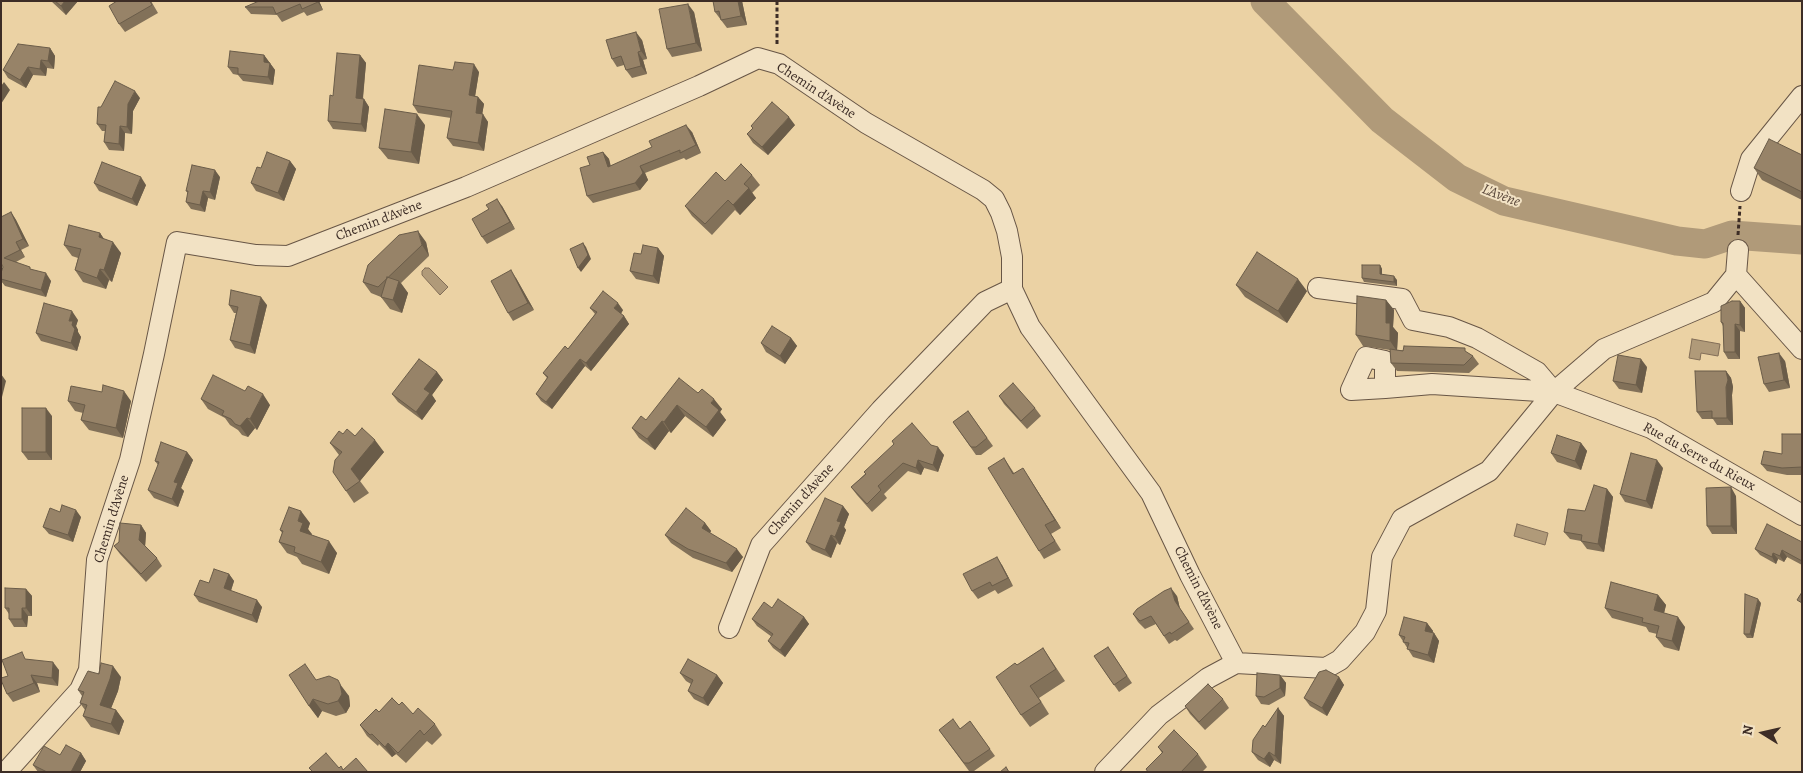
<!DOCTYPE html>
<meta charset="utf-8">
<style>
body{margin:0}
#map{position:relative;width:1803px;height:773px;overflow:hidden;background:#ebd2a4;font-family:Alegreya,serif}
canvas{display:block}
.frame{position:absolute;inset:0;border:2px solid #3d2d26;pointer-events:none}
.north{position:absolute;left:1738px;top:708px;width:50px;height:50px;-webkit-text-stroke:4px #f2e2c4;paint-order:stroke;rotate:280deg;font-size:14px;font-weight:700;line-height:20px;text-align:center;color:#3d2d26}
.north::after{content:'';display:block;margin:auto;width:18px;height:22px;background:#3d2d26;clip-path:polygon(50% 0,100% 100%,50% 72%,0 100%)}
</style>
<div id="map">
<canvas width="1803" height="773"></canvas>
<div class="frame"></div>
<div class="north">N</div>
</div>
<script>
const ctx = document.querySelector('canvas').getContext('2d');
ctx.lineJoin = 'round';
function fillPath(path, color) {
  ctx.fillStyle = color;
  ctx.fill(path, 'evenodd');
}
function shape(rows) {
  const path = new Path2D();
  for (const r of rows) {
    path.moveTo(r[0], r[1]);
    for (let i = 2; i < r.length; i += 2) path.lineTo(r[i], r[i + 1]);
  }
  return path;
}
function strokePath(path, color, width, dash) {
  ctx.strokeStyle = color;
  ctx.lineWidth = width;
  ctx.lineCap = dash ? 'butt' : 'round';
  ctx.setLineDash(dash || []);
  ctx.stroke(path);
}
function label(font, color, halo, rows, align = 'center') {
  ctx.font = font + ' Alegreya,serif';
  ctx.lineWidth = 4;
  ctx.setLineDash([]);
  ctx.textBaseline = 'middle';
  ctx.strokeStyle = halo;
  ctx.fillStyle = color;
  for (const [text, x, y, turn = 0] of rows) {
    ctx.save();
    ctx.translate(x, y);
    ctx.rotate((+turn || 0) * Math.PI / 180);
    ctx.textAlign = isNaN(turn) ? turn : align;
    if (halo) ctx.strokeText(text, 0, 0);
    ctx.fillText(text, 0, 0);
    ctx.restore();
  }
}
const water = shape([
 [425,268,429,268,448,287,440,295,422,275,422,271,425,268],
 [1692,339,1720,344,1718,356,1701,353,1700,360,1689,358,1692,339],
 [1517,524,1548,533,1545,545,1514,536,1517,524]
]);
fillPath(water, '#b09a79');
strokePath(water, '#826e58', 1);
strokePath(shape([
 [1265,1,1382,120,1457,178,1504,201,1677,241,1705,244,1732,235,1802,240]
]), '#b09a79', 29);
const minor = shape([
 [1741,191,1751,159,1802,96],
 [1736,275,1802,349],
 [1318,288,1402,299,1413,320,1449,327,1477,338,1537,372,1554,392],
 [1385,388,1385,361,1366,357,1351,390,1385,388,1432,384,1554,392,1651,428,1802,515],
 [729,628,761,545,881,410,985,302,1012,289],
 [6,772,80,690,89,670,97,560,130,460,154,354,177,242,256,255,288,256,466,187,699,86,758,58,779,64,866,123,983,190,994,199,1001,213,1007,231,1012,257,1012,289,1030,327,1151,493,1190,575,1236,663],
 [1105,772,1159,715,1208,678,1236,663,1326,668,1340,660,1365,632,1376,611,1382,557,1402,519,1489,471,1554,392,1604,349,1714,302,1736,275,1738,250]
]);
strokePath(minor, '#685646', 22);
strokePath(shape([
 [777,1,777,46],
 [1738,235,1740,206]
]), '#3d2d26', 3, [4, 2.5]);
strokePath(minor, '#f2e2c4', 20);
fillPath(shape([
 [51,1,78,1,66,15],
 [151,1,158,13,125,32,119,24],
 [319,1,323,10,307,16,304,12,282,22,277,15,251,14,245,7],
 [742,1,747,25,727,28,715,12],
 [694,12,702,51,672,57,667,49],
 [642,40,647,59,643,60,647,74,632,78,626,70,624,65,617,67,612,59],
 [50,48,55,56,54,69,47,68,46,76,33,75,26,88,8,78,3,70],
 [264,55,275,70,273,85,243,81,238,75,233,74,228,67],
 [360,55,366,63,363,99,364,99,369,107,366,132,333,129,328,121,333,96],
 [453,70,479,72,475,96,478,97,484,104,482,114,488,122,484,151,453,146,447,138,451,118,418,113,413,105],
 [140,98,133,111,132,134,125,133,124,151,109,150,104,142,105,131,102,131,97,124,101,107],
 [425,125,419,164,388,159,379,148],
 [795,125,768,155,753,143,747,134,753,129,751,126],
 [692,132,701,153,686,160,684,158,645,173,648,180,640,190,593,203,587,196,590,165,603,152,609,159,610,166],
 [1802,155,1802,200,1762,180,1754,168],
 [290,161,296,169,284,201,256,191,251,183,261,168],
 [752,175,760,185,752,193,756,198,740,215,735,210,712,235,692,216,685,206,725,181],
 [220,177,215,200,208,198,205,212,191,209,186,202,188,193,186,191],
 [94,183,146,185,137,206,99,191],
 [502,206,515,229,487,244,482,237,489,209],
 [11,212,16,220,29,246,21,250,25,257,16,262,32,270,51,281,46,297,5,286,1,281,1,273,3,267],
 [100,233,104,239,121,253,112,282,109,280,106,289,83,282,75,270,78,258,72,256,64,245],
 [426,242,429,256,401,283,408,293,402,313,390,309,381,297,371,293,363,282],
 [658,248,664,256,659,284,636,279,630,271,641,254],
 [1380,265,1382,269,1382,275,1397,280,1397,286,1364,282,1362,278],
 [516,278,534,310,513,321,508,313],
 [1236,285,1307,291,1287,323,1245,297],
 [1386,300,1394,310,1393,327,1398,333,1397,350,1468,353,1473,356,1479,364,1469,373,1397,371,1391,363,1390,350,1363,346,1356,335],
 [1740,301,1745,308,1745,332,1740,331,1740,359,1728,359,1724,352,1723,326,1721,322],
 [229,305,267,305,255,354,235,348,230,340,236,313,234,313],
 [590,308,623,310,621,314,624,316,629,324,591,371,585,366,552,409,541,401,536,394,547,378,543,373,568,349,595,314],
 [78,320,76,326,78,330,78,332,81,337,77,351,41,341,36,333],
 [791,338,797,346,785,364,766,352,761,343],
 [1785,361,1790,388,1769,392,1764,384],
 [1647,367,1642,393,1619,389,1613,381],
 [1726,371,1731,378,1733,387,1732,395,1733,425,1717,425,1713,419,1702,419,1697,412],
 [437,372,443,380,432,395,436,401,422,420,398,402,392,394],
 [698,393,722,409,720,412,726,420,713,437,685,416,671,433,669,431,655,450,639,438,632,428],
 [999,396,1035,408,1041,416,1027,429,1004,404],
 [201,399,270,405,257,430,255,428,248,437,242,435,238,430,230,425,225,418,208,409],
 [68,401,131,401,123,438,89,430,81,420,83,413,75,411],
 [968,411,993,446,981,455,976,455,953,422],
 [52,416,52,460,28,460,22,452],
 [343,434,355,436,384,452,360,481,369,493,354,503,346,491,339,455,330,443],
 [1802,434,1802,475,1787,475,1767,471,1761,464,1782,454],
 [892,441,931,445,944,455,938,472,924,468,921,475,908,471,884,494,887,498,872,512,857,495,851,487,865,474,894,444],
 [1581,443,1587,451,1581,470,1557,462,1551,453],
 [187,452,193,460,181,488,184,491,178,507,154,498,148,490,158,465,155,461],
 [1004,458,1014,473,1028,476,1061,528,1051,534,1061,550,1044,559,1039,551],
 [1663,468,1652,509,1625,502,1620,494],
 [1607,489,1613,497,1604,552,1587,549,1581,541,1570,539,1564,532],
 [1736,496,1737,534,1712,534,1707,526],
 [843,506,849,514,844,527,846,530,840,545,837,543,831,558,812,550,806,542],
 [60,512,81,517,73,542,49,534,43,527],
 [310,523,308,529,311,535,337,553,329,574,302,564,297,557,287,553,279,542,282,533,280,530],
 [705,523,711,531,710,533,743,557,732,572,693,558,671,543,665,535],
 [141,525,146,533,145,546,157,558,162,566,146,582,120,554,114,546],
 [1802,542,1802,565,1787,557,1784,562,1778,559,1776,564,1760,555,1755,549],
 [1002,565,1013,586,998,594,995,590,978,599,972,591],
 [229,574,234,581,231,591,262,607,257,623,199,602,194,595,209,583],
 [26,589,32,596,32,616,28,616,27,627,14,627,9,619,9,614,5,608],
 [1658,595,1666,605,1664,613,1685,627,1679,651,1664,647,1656,637,1657,634,1649,632,1646,627,1612,618,1605,608],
 [1177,596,1180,609,1194,629,1177,641,1175,640,1169,644,1156,624,1145,629,1138,622,1133,614],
 [1761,603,1753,638,1747,638,1744,634],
 [772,608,804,617,809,624,785,657,773,648,768,641,772,637,757,626,752,619],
 [1427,623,1433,631,1432,633,1434,633,1439,641,1434,663,1413,657,1399,635],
 [1108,647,1132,683,1119,692,1094,656],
 [1043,648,1065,681,1039,698,1049,714,1030,727,1021,715,1017,665],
 [27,659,59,670,58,686,37,683,40,692,13,702,7,694],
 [680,673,717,675,723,683,708,706,694,699,688,691,691,684,686,681],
 [99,674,121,677,118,691,111,708,116,710,124,721,119,735,91,727,83,716,85,710,80,703,82,696,78,690],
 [1280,675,1286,683,1285,696,1269,705,1261,704,1256,696],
 [1339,677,1344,685,1327,716,1310,706,1304,698],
 [316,680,349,696,350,706,346,713,336,716,322,711,318,718,309,706],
 [1223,699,1229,708,1205,730,1190,714,1185,706],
 [399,705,413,714,435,724,442,735,432,745,427,741,406,763,396,754,392,757,379,744,378,746,367,736,360,725,379,712],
 [1278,708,1284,716,1281,764,1274,760,1270,767,1258,760,1252,752,1265,727],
 [970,721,995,756,974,771,969,771,939,730,960,729],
 [1158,747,1198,754,1207,767,1202,772,1148,772,1146,769,1162,753],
 [81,753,86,761,80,772,38,772,33,765,60,755]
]), '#827159');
fillPath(shape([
 [65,1,78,1,66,15,61,6],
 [317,1,319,1,323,10],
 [738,1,742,1,747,25,741,16],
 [688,4,694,12,702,51,696,43],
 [636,32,642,40,647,59,641,51],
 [50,48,55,56,54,69,48,61],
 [638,52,643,60,647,74,641,66],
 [264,55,275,70,273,85,268,77,264,62],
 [360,55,366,63,362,106,356,98],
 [41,60,47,68,46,76,40,69],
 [474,64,479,72,474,103,469,95],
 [28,67,33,75,26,88,20,80],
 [4,82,10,90,1,104,1,86],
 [135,91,140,98,133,111,132,134,127,127,128,104],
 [478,97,484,104,481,121,476,113],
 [364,99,369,107,366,132,361,124],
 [417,114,425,125,419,164,411,152],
 [483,114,488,122,484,151,478,143],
 [789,117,795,125,768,155,762,147],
 [686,125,692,132,701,153,696,145],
 [120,126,125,133,124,151,119,144],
 [603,152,609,159,613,174,608,167],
 [290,161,296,169,284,201,278,193],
 [640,166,645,173,648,180,640,190,635,183],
 [215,170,220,177,215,200,210,192],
 [141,177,146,185,137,206,132,199],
 [749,188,756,198,740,215,733,205],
 [203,191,208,198,205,212,200,205],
 [497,199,502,206,515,229,510,222],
 [11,212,16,220,29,246,23,239],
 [418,231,426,242,429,256,422,245],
 [100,233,108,245,99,237],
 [16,242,21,250,25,257,20,250],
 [113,242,121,253,112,282,104,270],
 [583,243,586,247,591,259,581,272,578,268],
 [658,248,664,256,659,284,653,276],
 [1380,265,1382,269,1382,278,1380,274],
 [100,269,109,280,106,289,97,278],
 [511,270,516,278,534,310,528,303],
 [46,273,51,281,46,297,41,290],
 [1394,276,1397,280,1397,286,1394,282],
 [1298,279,1307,291,1287,323,1278,311],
 [399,281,408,293,402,313,393,300],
 [261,297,267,305,255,354,250,345],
 [1386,300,1394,310,1393,327,1398,333,1397,351,1390,341,1386,323],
 [1740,301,1745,308,1745,332,1740,325],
 [618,303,623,310,619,316,614,308],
 [72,311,78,320,76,326,78,330,78,332,81,337,77,351,71,343,69,321],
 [624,316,629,324,591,371,586,363],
 [1735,324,1740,331,1740,359,1735,352],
 [791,338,797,346,785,364,780,356],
 [1779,353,1785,361,1790,388,1784,380],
 [580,359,585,366,552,409,546,402],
 [1641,359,1647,367,1642,393,1636,385],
 [1726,371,1731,378,1733,387,1732,395,1733,425,1727,418],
 [437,372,443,380,432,395,436,401,422,420,416,412,424,389],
 [1,374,6,381,1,401],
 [124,391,131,401,123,438,116,428],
 [263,394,270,405,257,430,250,419],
 [714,399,722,409,720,412,726,420,713,437,706,427,711,403],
 [677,405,685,416,671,433,664,422],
 [46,408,52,416,52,460,46,452],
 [247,418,255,428,248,437,240,426],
 [662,421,669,431,655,450,647,439],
 [375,440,384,452,360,481,369,493,351,469],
 [1581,443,1587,451,1581,470,1575,461],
 [938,447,944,455,938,472,933,465],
 [187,452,193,460,181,488,184,491,178,507,172,499,174,482],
 [918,460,924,468,921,475,916,468],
 [1657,460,1663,468,1652,509,1646,501],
 [1023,468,1028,476,1061,528,1055,520],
 [1731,487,1736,496,1737,534,1731,526],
 [1607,489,1613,497,1604,552,1598,544],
 [843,506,849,514,844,527,846,530,840,545,835,537,837,521],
 [76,510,81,517,73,542,68,535],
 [301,511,310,523,308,529,312,534,309,543,300,531,298,521],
 [705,523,711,531,708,536,702,528],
 [141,525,146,533,145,548,139,540],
 [831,535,837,543,831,558,825,550],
 [329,541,337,553,329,574,321,562],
 [737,549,743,557,732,572,726,563],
 [1782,550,1787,557,1784,562,1780,556],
 [1773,553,1778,559,1776,564,1772,557],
 [997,557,1002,565,1013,586,1008,578],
 [229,574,234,581,229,596,224,588],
 [1171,588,1177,596,1180,609,1194,629,1175,601],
 [26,589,32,596,32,616,26,608],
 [1658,595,1666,605,1662,621,1654,610],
 [1758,599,1761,603,1753,638,1750,634],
 [257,600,262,607,257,623,252,615],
 [22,608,28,616,27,627,22,619],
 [804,617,809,624,785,657,780,650],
 [1678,617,1685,627,1679,651,1672,641],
 [1427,623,1433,631,1431,639,1425,631],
 [1434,633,1439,641,1434,663,1428,655],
 [53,662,59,670,58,686,52,678],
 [113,666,121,677,118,691,108,716,100,705],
 [31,675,37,683,40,692,34,683],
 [717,675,723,683,708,706,703,698],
 [1280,675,1286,683,1285,696,1280,688],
 [1339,677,1344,685,1327,716,1322,708],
 [340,684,349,696,350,706,346,713,338,701],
 [313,699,322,711,318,718,309,706],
 [1278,708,1284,716,1281,764,1275,756],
 [116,710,124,721,119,735,111,724],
 [388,743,396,754,392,757,385,747],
 [1269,752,1274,760,1270,767,1264,759],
 [81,753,86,761,80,772,71,772]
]), '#6a5c49');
const building = shape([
 [55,1,65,1,61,6,55,1],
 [117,1,150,1,152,5,119,24,109,6,117,1],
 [259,1,317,1,318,2,302,9,300,4,276,14,273,7,245,7,259,1],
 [713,1,738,1,741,16,721,20,719,11,715,12,713,1],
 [688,4,696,43,667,49,659,9,688,4],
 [636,32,641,51,638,52,641,66,626,70,621,56,612,59,606,40,636,32],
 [18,44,50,48,48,61,41,60,40,69,28,67,20,80,3,70,18,44],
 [230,51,264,55,264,62,270,63,268,77,238,74,238,68,228,67,230,51],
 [337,53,360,55,356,98,364,99,361,124,328,121,330,95,333,96,337,53],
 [455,62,474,64,469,95,478,97,476,113,483,114,478,143,447,138,452,111,413,105,419,65,453,70,455,62],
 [115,81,135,91,128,104,127,127,120,126,119,144,104,142,106,125,97,124,98,107,101,107,115,81],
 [772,102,789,117,762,147,747,134,753,128,751,126,772,102],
 [385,109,417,114,411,152,379,148,385,109],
 [686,125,696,145,680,153,680,150,640,166,643,173,635,183,587,196,580,168,590,165,587,157,603,152,608,167,652,147,649,141,686,125],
 [1769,139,1802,155,1802,192,1754,168,1769,139],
 [267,152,290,161,278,193,251,183,257,167,261,168,267,152],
 [102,162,141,177,132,199,94,183,102,162],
 [741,164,752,175,744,184,749,188,733,205,728,200,705,224,685,206,716,172,725,181,741,164],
 [192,165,215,170,210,192,203,191,200,205,186,202,188,191,186,191,192,165],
 [497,199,510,222,482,237,472,219,489,209,486,205,497,199],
 [11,212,23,239,16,242,20,250,4,258,30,267,30,269,46,273,41,290,1,279,1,273,3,267,1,263,1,217,11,212],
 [69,225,100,233,99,237,113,242,104,270,100,269,97,278,75,270,81,249,64,245,69,225],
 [418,231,422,245,378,287,363,282,368,265,399,235,418,231],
 [583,243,588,255,578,268,570,249,583,243],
 [643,245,658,248,653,276,630,271,634,253,641,254,643,245],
 [1257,252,1298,279,1278,311,1236,285,1257,252],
 [1362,265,1380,265,1380,274,1394,276,1394,282,1362,278,1362,265],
 [511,270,528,303,508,313,491,281,511,270],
 [387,277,399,281,393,300,381,297,387,277],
 [231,290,261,297,250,345,230,340,238,307,229,305,231,290],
 [603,291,618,303,614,308,624,316,586,363,580,359,546,402,536,394,548,377,543,373,565,346,568,349,597,312,590,308,603,291],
 [1357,296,1386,300,1386,323,1390,323,1390,341,1356,335,1357,296],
 [1732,301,1740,301,1740,325,1735,324,1735,352,1724,352,1723,323,1721,322,1721,306,1732,301],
 [44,303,72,311,69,321,73,321,72,325,75,329,71,343,36,333,44,303],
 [772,326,791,338,780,356,761,343,772,326],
 [1404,346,1465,348,1465,351,1473,356,1464,365,1391,363,1390,349,1403,351,1404,346],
 [1779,353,1784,380,1764,384,1758,357,1779,353],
 [1618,355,1641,359,1636,385,1613,381,1618,355],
 [419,359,437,372,424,389,430,393,416,412,392,394,419,359],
 [1695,371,1726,371,1728,380,1726,387,1727,418,1712,418,1712,411,1697,412,1695,371],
 [213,375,245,391,248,386,263,394,250,419,247,418,240,426,235,424,231,419,222,415,224,411,201,399,213,375],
 [679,378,698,393,702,389,714,399,711,403,719,410,706,427,677,405,664,422,662,421,647,439,632,428,641,416,646,420,679,378],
 [1013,383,1035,408,1021,421,999,396,1013,383],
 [103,385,124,391,116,428,81,420,85,405,68,401,71,386,102,392,103,385],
 [22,408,46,408,46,452,22,452,22,408],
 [968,411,987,438,976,447,971,447,953,422,968,411],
 [912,423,931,445,938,447,933,465,918,460,916,468,903,463,878,486,881,490,867,504,851,487,866,474,864,472,894,444,892,441,912,423],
 [362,428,375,440,351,469,360,481,346,491,333,472,335,460,342,452,330,443,339,431,343,434,347,429,355,436,362,428],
 [1782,434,1802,434,1802,467,1782,468,1761,464,1764,451,1782,454,1782,434],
 [1557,435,1581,443,1575,461,1551,453,1557,435],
 [161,442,187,452,174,482,178,483,172,499,148,490,159,462,155,461,161,442],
 [1631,453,1657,460,1646,501,1620,494,1631,453],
 [1004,458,1013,474,1023,468,1055,520,1045,525,1055,541,1039,551,988,468,1004,458],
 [1594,485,1607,489,1598,544,1581,541,1582,535,1564,532,1568,509,1585,511,1594,485],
 [1731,487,1731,526,1707,526,1706,488,1731,487],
 [825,498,843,506,837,521,841,522,835,537,831,535,825,550,806,542,825,498],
 [62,505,76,510,68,535,43,527,50,508,60,512,62,505],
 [289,507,301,511,298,521,303,523,300,531,329,541,321,562,294,552,295,547,279,542,283,531,280,530,289,507],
 [686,508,705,523,702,528,737,549,726,563,688,549,665,535,686,508],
 [120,523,141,525,139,540,157,558,141,574,114,546,119,542,120,523],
 [1767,524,1802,542,1802,561,1782,550,1780,556,1773,553,1772,557,1755,549,1767,524],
 [997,557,1008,578,992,586,990,582,972,591,963,574,997,557],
 [214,569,229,574,224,588,257,600,252,615,194,595,200,580,209,583,214,569],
 [1611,582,1658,595,1654,610,1678,617,1672,641,1656,637,1659,626,1642,622,1643,618,1605,608,1611,582],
 [5,588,26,589,26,608,22,608,22,619,9,619,9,608,5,608,5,588],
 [1171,588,1175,601,1189,622,1171,634,1170,632,1164,636,1151,616,1140,621,1133,614,1137,609,1164,591,1171,588],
 [1802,592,1802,603,1797,600,1802,592],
 [1745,594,1758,599,1750,634,1744,634,1745,594],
 [778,599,804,617,780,650,768,641,773,634,752,619,764,602,772,608,778,599],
 [1404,617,1427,623,1425,631,1434,633,1428,655,1407,649,1409,643,1403,642,1405,637,1399,635,1404,617],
 [1108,647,1127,676,1114,685,1094,656,1108,647],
 [1043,648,1056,669,1030,686,1041,702,1021,715,996,677,1015,663,1017,665,1043,648],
 [22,652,25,659,53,662,52,678,31,675,34,683,7,694,1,680,1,678,8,676,2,660,22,652],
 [688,659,717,675,703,698,688,691,693,680,680,673,688,659],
 [101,663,113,666,110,679,100,705,116,710,111,724,83,716,87,705,80,703,84,692,78,690,88,671,99,674,101,663],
 [305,664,316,680,329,676,338,680,340,684,342,694,338,701,328,704,313,699,309,706,289,675,305,664],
 [1326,670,1339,677,1322,708,1304,698,1319,672,1326,670],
 [1257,673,1280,675,1280,688,1264,697,1256,696,1257,673],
 [1208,684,1223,699,1199,722,1185,706,1208,684],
 [392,698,399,705,402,702,413,714,418,708,435,724,424,735,420,730,398,753,388,743,385,747,372,734,370,735,360,725,376,709,379,712,392,698],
 [1278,708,1275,756,1269,752,1264,759,1252,752,1253,740,1263,725,1265,727,1278,708],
 [953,719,960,729,970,721,990,749,969,763,964,763,939,730,953,719],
 [1174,730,1198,754,1181,772,1148,772,1146,769,1163,752,1158,747,1174,730],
 [66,745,81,753,71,772,47,772,33,765,44,746,60,755,66,745],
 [326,753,339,768,341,766,343,770,356,758,368,772,313,772,309,768,326,753],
 [1006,767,1009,772,1000,772,1006,767]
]);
fillPath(building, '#978368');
strokePath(building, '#6a5c49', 1);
label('14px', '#3d2d26', '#f2e2c4', [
 ["Chemin d'Avène",816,91,33],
 ["Chemin d'Avène",379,221,-21],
 ["Rue du Serre du Rieux",1699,457,29],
 ["Chemin d'Avène",801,500,-48],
 ["Chemin d'Avène",112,519,-73],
 ["Chemin d'Avène",1198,588,63]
]);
label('italic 15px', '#5a483b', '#f2e2c4', [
 ["L'Avène",1501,196,21]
]);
</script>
